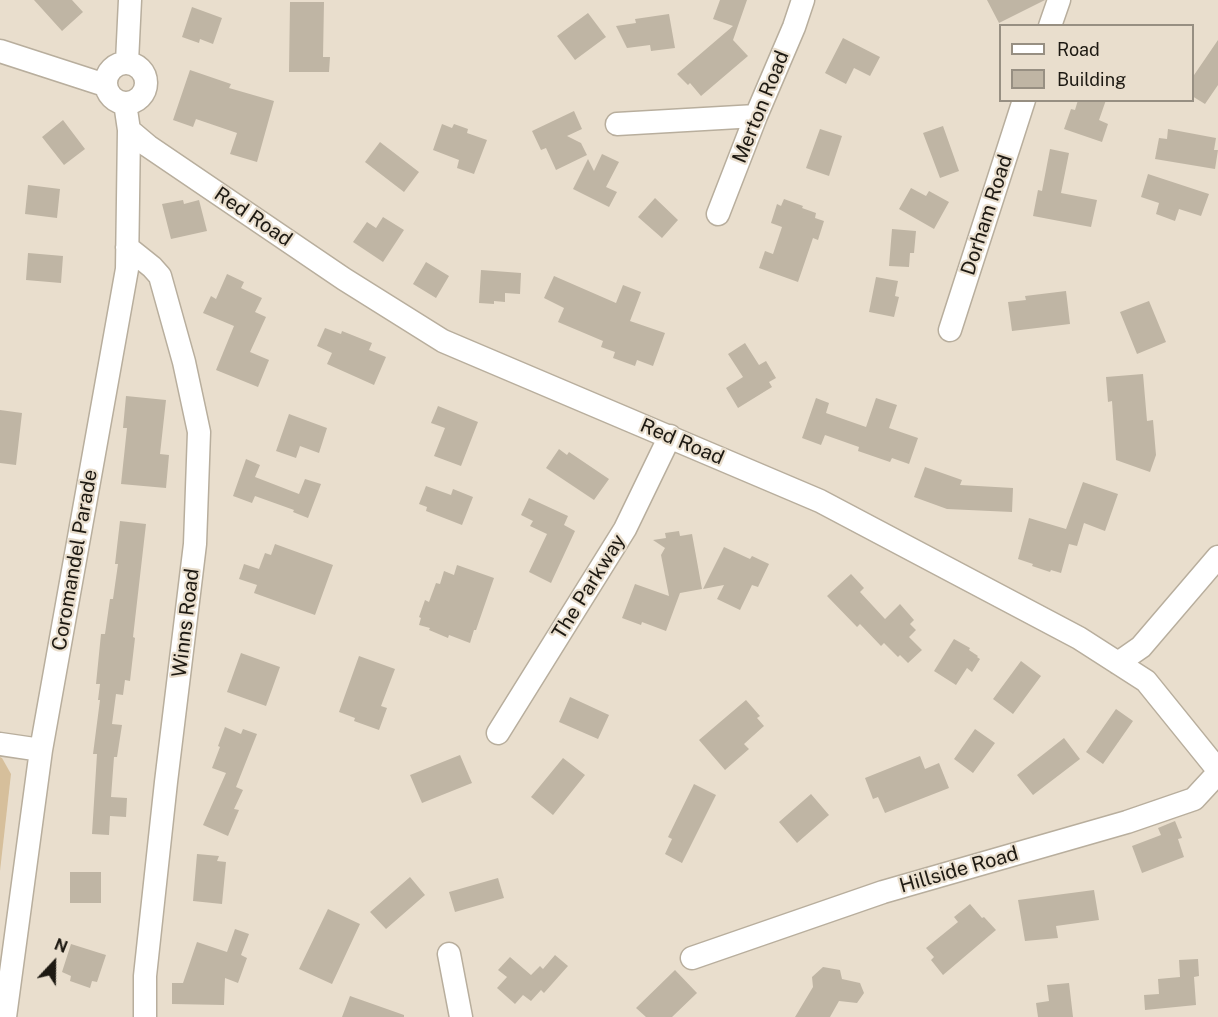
<!DOCTYPE html>
<style>
body{margin:0}
#map{position:relative;width:1218px;height:1017px;overflow:hidden;background:#e9decd;font-family:"Public Sans",sans-serif}
canvas{display:block}
.legend{position:absolute;left:999px;top:24px;width:195px;height:78px;box-sizing:border-box;background:#e9decd;border:2px solid #978f82;margin:0;padding:8px 10px;list-style:none;font-size:18px;color:#1d1912}
.legend li{display:flex;align-items:center;gap:12px;height:30px}
.legend b{width:30px;border:2px solid #978f82}
.north{position:absolute;left:24px;top:933px;width:60px;height:60px;-webkit-text-stroke:4px #e9decd;paint-order:stroke;rotate:22deg;font-size:16px;font-weight:700;line-height:24px;text-align:center;color:#1d1912}
.north::after{content:'';display:block;margin:auto;width:21px;height:27px;background:#1d1912;clip-path:polygon(50% 0,100% 100%,50% 72%,0 100%)}
</style>
<div id="map">
<canvas width="1218" height="1017"></canvas>
<ul class="legend">
<li><b style="height:8px;background:#fff"></b>Road</li>
<li><b style="height:16px;background:#bfb5a4"></b>Building</li>
</ul>
<div class="north">N</div>
</div>
<script>
const ctx = document.querySelector('canvas').getContext('2d');
ctx.lineJoin = 'round';
function fillPath(path, color) {
  ctx.fillStyle = color;
  ctx.fill(path, 'evenodd');
}
function shape(rows) {
  const path = new Path2D();
  for (const r of rows) {
    if (r.length === 3) {
      path.moveTo(r[0] + r[2], r[1]);
      path.arc(r[0], r[1], r[2], 0, 2 * Math.PI);
      continue;
    }
    path.moveTo(r[0], r[1]);
    for (let i = 2; i < r.length; i += 2) path.lineTo(r[i], r[i + 1]);
  }
  return path;
}
function strokePath(path, color, width, dash) {
  ctx.strokeStyle = color;
  ctx.lineWidth = width;
  ctx.lineCap = dash ? 'butt' : 'round';
  ctx.setLineDash(dash || []);
  ctx.stroke(path);
}
function label(font, color, halo, rows, align = 'center') {
  ctx.font = font + ' "Public Sans",sans-serif';
  ctx.lineWidth = 4.5;
  ctx.setLineDash([]);
  ctx.textBaseline = 'middle';
  ctx.strokeStyle = halo;
  ctx.fillStyle = color;
  for (const [text, x, y, turn = 0] of rows) {
    ctx.save();
    ctx.translate(x, y);
    ctx.rotate((+turn || 0) * Math.PI / 180);
    ctx.textAlign = isNaN(turn) ? turn : align;
    if (halo) ctx.strokeText(text, 0, 0);
    ctx.fillText(text, 0, 0);
    ctx.restore();
  }
}
fillPath(shape([
 [0,757,2,758,11,774,0,871]
]), '#d6bf9b');
fillPath(shape([
 [34,0,72,0,83,12,62,31],
 [720,0,747,0,733,40,748,56,701,96,690,83,688,85,677,74,733,26,713,19],
 [987,0,1045,0,999,23],
 [290,2,324,2,323,57,330,57,329,72,289,72],
 [192,7,222,18,213,44,200,39,199,43,182,37],
 [588,13,606,37,575,60,557,36],
 [669,14,675,48,651,51,650,45,627,48,616,26,636,23,635,19],
 [843,38,880,57,870,76,854,68,846,84,825,73],
 [1218,40,1218,85,1205,104,1192,96,1192,78],
 [190,70,231,84,229,88,274,101,257,162,230,154,237,133,196,119,193,127,173,120],
 [1078,100,1106,100,1099,120,1108,124,1102,142,1064,129,1071,109,1075,110],
 [574,111,582,129,567,136,581,143,587,155,556,170,546,148,541,150,532,131],
 [63,120,85,149,64,165,42,137],
 [442,124,452,128,454,124,468,129,467,133,487,140,474,174,457,168,459,160,433,150],
 [943,126,959,171,940,178,923,133],
 [820,129,842,136,829,176,806,168],
 [1168,129,1216,138,1214,150,1218,150,1215,169,1155,159,1159,138,1167,139],
 [380,142,419,172,404,192,365,162],
 [1050,149,1069,153,1061,193,1097,200,1091,227,1033,216,1038,190,1042,191],
 [602,154,619,162,606,187,617,192,609,207,573,189,588,159,594,171],
 [1148,174,1209,194,1201,216,1179,209,1175,221,1156,214,1159,203,1141,197],
 [28,185,60,189,57,218,25,214],
 [911,188,926,196,929,191,949,202,934,229,899,209],
 [655,198,678,220,662,238,638,217],
 [784,199,803,206,802,208,816,213,815,218,824,221,818,240,813,238,798,282,759,268,765,251,773,254,782,227,771,223,777,204,781,206],
 [183,200,184,204,199,200,207,231,171,239,162,204],
 [383,217,404,230,383,262,353,242,367,222,376,228],
 [892,229,916,231,914,253,910,253,909,267,889,266],
 [28,253,63,256,61,283,26,280],
 [426,262,449,276,436,298,413,284],
 [481,270,521,273,520,294,505,293,505,302,494,301,494,304,479,303],
 [227,274,244,282,241,288,262,298,255,312,266,317,250,352,269,360,258,387,216,370,234,326,203,313,211,296,216,299],
 [554,276,616,303,623,285,641,292,630,321,665,333,653,366,637,360,635,366,613,358,615,352,601,347,603,341,558,322,564,308,544,298],
 [876,277,898,281,895,296,899,297,894,317,869,312],
 [1066,291,1070,324,1012,331,1008,302,1026,300,1025,296],
 [1149,301,1166,342,1137,354,1120,312],
 [325,328,341,334,342,331,372,343,369,350,386,357,374,385,327,364,332,353,317,346],
 [745,343,759,365,766,361,776,378,769,382,772,387,738,408,726,388,743,377,728,354],
 [1143,374,1147,421,1153,420,1156,455,1150,472,1116,460,1112,401,1108,402,1106,377],
 [126,396,166,400,160,454,169,455,166,488,121,484,127,428,123,428],
 [816,398,829,403,826,413,866,427,876,398,897,405,889,428,918,438,909,464,892,458,890,462,858,451,859,447,825,435,821,445,802,438],
 [438,406,478,422,461,466,434,456,445,428,431,423],
 [0,410,22,413,16,465,0,463],
 [289,414,327,428,319,453,300,446,296,458,276,451],
 [559,449,567,455,569,452,609,479,594,500,546,468],
 [246,459,260,465,255,477,299,494,305,479,321,484,308,518,293,512,294,510,255,496,252,503,233,496],
 [925,467,962,480,960,485,1013,488,1012,512,947,509,914,497],
 [1083,482,1118,494,1105,531,1084,523,1077,546,1069,544,1061,573,1051,570,1050,572,1032,566,1033,564,1018,559,1029,518,1066,529],
 [426,486,451,495,453,489,473,497,462,525,426,511,427,507,419,504],
 [529,498,568,516,564,525,575,531,551,583,529,572,547,534,530,526,533,521,521,515],
 [120,521,146,524,133,637,135,638,130,681,125,680,123,695,116,694,112,724,122,725,117,757,114,757,111,797,127,798,126,817,110,816,109,835,92,834,97,754,93,754,100,700,98,700,100,684,96,684,101,634,105,634,110,599,113,599,118,564,115,564],
 [679,531,680,536,692,534,702,589,680,593,666,631,642,622,641,625,622,618,635,584,669,596,661,555,665,548,653,540,666,538,665,533],
 [275,544,333,565,315,615,254,593,257,585,239,579,244,564,259,569,265,553,271,555],
 [724,547,750,559,752,556,769,564,758,587,752,585,740,610,717,599,724,585,703,589],
 [457,565,494,578,476,630,474,630,470,643,449,635,448,638,429,630,430,628,419,625,421,618,419,617,425,600,429,602,436,583,440,584,444,571,454,575],
 [851,574,864,588,860,592,885,619,900,604,914,620,910,624,916,630,909,637,922,650,908,663,900,655,898,657,884,643,881,646,860,624,857,627,827,596],
 [954,639,970,648,969,650,978,656,977,657,980,659,972,672,967,668,956,685,934,671],
 [241,653,280,667,266,706,227,692],
 [359,656,395,669,381,706,387,708,379,730,354,721,355,718,339,712],
 [1021,661,1041,676,1013,714,993,699],
 [570,697,609,715,598,739,559,722],
 [746,700,760,716,757,718,764,726,744,744,749,749,725,770,699,740],
 [1116,709,1133,721,1103,764,1086,752],
 [225,727,241,734,243,729,257,734,236,787,243,790,234,809,239,810,228,836,203,825,226,773,212,768,220,747,218,746],
 [975,729,995,743,973,773,954,759],
 [1064,738,1080,759,1033,795,1017,775],
 [460,755,472,783,422,803,410,775],
 [920,756,925,769,939,763,949,788,885,813,878,797,873,799,865,778],
 [563,758,585,775,553,815,531,797],
 [694,784,716,795,682,863,665,854,672,839,668,837],
 [811,794,829,815,797,843,779,822],
 [1175,821,1182,838,1178,839,1184,857,1142,873,1132,846,1161,835,1158,828],
 [197,854,219,856,217,861,226,862,222,904,193,901],
 [70,872,101,872,101,903,70,903],
 [410,877,425,895,386,929,370,912],
 [498,878,504,898,455,912,449,892],
 [1094,890,1099,920,1056,926,1058,938,1025,941,1018,900],
 [970,904,982,918,984,917,996,930,943,975,931,960,934,957,926,948,958,922,954,917],
 [328,909,360,924,332,984,299,969],
 [235,929,249,934,241,955,247,958,238,983,225,978,224,1005,172,1004,172,983,183,983,197,942,227,952],
 [71,944,106,955,97,982,92,981,90,988,70,981,71,976,62,972],
 [555,955,568,966,544,993,541,990,531,1001,523,995,515,1004,497,988,507,977,498,970,510,957,531,975,540,966,543,969],
 [1198,959,1199,976,1194,977,1196,1005,1145,1010,1144,995,1159,994,1158,979,1180,977,1179,960],
 [823,967,840,970,842,979,860,983,864,993,857,1003,839,1001,830,1017,795,1017,813,987,812,977],
 [675,970,697,993,672,1017,646,1017,636,1008],
 [1069,983,1073,1017,1038,1017,1036,1003,1049,1001,1047,985],
 [350,996,404,1015,404,1017,342,1017]
]), '#bfb5a4');
const minor = shape([
 [1050,26,1059,0],
 [0,51,105,85],
 [127,62,130,0],
 [126,83,20],
 [617,124,756,116],
 [129,130,148,146,344,279,443,341,820,501,1079,638,1146,681,1218,770],
 [718,214,756,116,794,27,803,0],
 [127,247,152,267,160,276,184,362,199,432,195,544,166,782,145,976,145,1017],
 [950,330,1024,100],
 [1118,663,1141,647,1218,557],
 [498,733,625,529,670,436],
 [0,744,41,750],
 [449,954,461,1017],
 [692,958,883,892,1127,822,1194,799,1218,773],
 [5,1017,41,750,127,269,129,130,125,103]
]);
strokePath(minor, '#b8ae9d', 25);
strokePath(minor, '#fff', 22);
label('20px', '#1d1912', '#e9decd', [
 ["Merton Road",761,107,-68],
 ["Dorham Road",987,215,-72],
 ["Red Road",253,217,34],
 ["Red Road",682,442,23],
 ["Coromandel Parade",75,560,-80],
 ["The Parkway",589,587,-58],
 ["Winns Road",186,623,-83],
 ["Hillside Road",959,870,-16]
]);
</script>
